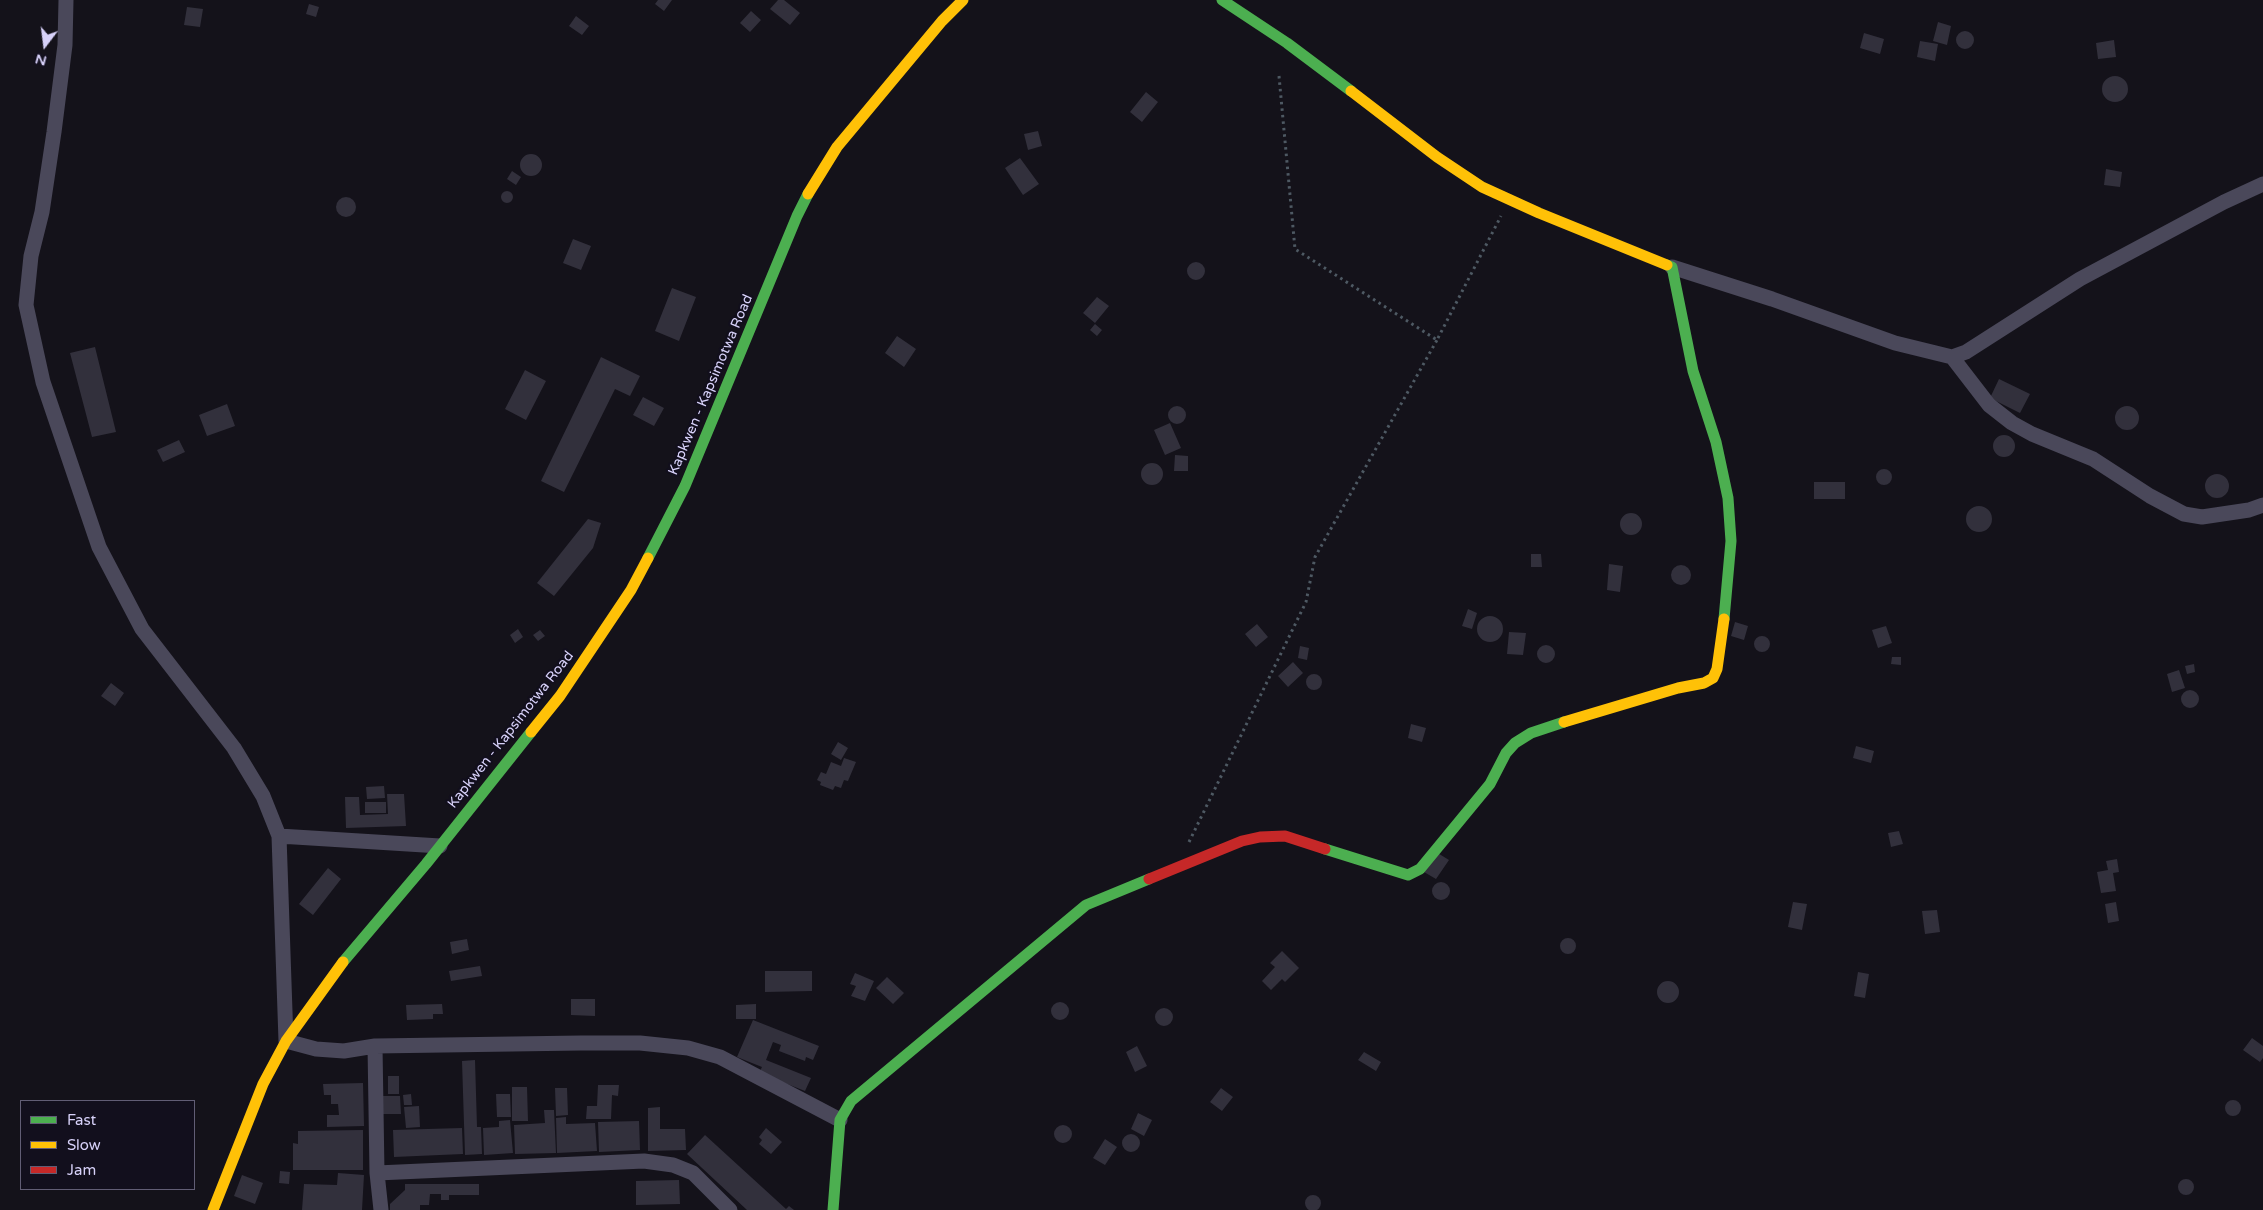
<!DOCTYPE html>
<style>
body{margin:0}
#map{position:relative;width:2263px;height:1210px;overflow:hidden;background:#14121a;font-family:"Varela Round",sans-serif}
canvas{display:block}
.legend{position:absolute;left:20px;top:1100px;width:175px;height:90px;box-sizing:border-box;background:#120f1d;border:1px solid #615d75;margin:0;padding:6px 9px;list-style:none;font-size:15px;color:#d7d1f9}
.legend li{display:flex;align-items:center;gap:10px;height:25px}
.legend b{width:25px;border:1px solid #615d75}
.north{position:absolute;left:20px;top:20px;width:50px;height:50px;-webkit-text-stroke:4px #120f1d;paint-order:stroke;rotate:195deg;font-size:14px;font-weight:700;line-height:20px;text-align:center;color:#d7d1f9}
.north::after{content:'';display:block;margin:auto;width:18px;height:22px;background:#d7d1f9;clip-path:polygon(50% 0,100% 100%,50% 72%,0 100%)}
</style>
<div id="map">
<canvas width="2263" height="1210"></canvas>
<ul class="legend">
<li><b style="height:6px;background:#4caf50"></b>Fast</li>
<li><b style="height:6px;background:#ffc107"></b>Slow</li>
<li><b style="height:6px;background:#c62828"></b>Jam</li>
</ul>
<div class="north">N</div>
</div>
<script>
const ctx = document.querySelector('canvas').getContext('2d');
ctx.lineJoin = 'round';
function fillPath(path, color) {
  ctx.fillStyle = color;
  ctx.fill(path, 'evenodd');
}
function shape(rows) {
  const path = new Path2D();
  for (const r of rows) {
    if (r.length === 3) {
      path.moveTo(r[0] + r[2], r[1]);
      path.arc(r[0], r[1], r[2], 0, 2 * Math.PI);
      continue;
    }
    path.moveTo(r[0], r[1]);
    for (let i = 2; i < r.length; i += 2) path.lineTo(r[i], r[i + 1]);
  }
  return path;
}
function strokePath(path, color, width, dash) {
  ctx.strokeStyle = color;
  ctx.lineWidth = width;
  ctx.lineCap = dash ? 'butt' : 'round';
  ctx.setLineDash(dash || []);
  ctx.stroke(path);
}
function label(font, color, halo, rows, align = 'center') {
  ctx.font = font + ' "Varela Round",sans-serif';
  ctx.lineWidth = 4.5;
  ctx.setLineDash([]);
  ctx.textBaseline = 'middle';
  ctx.strokeStyle = halo;
  ctx.fillStyle = color;
  for (const [text, x, y, turn = 0] of rows) {
    ctx.save();
    ctx.translate(x, y);
    ctx.rotate((+turn || 0) * Math.PI / 180);
    ctx.textAlign = isNaN(turn) ? turn : align;
    if (halo) ctx.strokeText(text, 0, 0);
    ctx.fillText(text, 0, 0);
    ctx.restore();
  }
}
fillPath(shape([
 [658,0,672,0,664,11,655,4],
 [778,0,784,0,800,13,790,25,770,9],
 [309,4,319,7,316,17,306,14],
 [187,7,203,9,200,27,184,25],
 [751,11,761,20,750,32,740,23],
 [576,16,589,26,582,35,569,26],
 [1938,22,1951,26,1947,45,1933,41],
 [1965,40,9],
 [1864,33,1884,39,1880,54,1860,48],
 [2114,40,2116,57,2098,59,2096,43],
 [1920,41,1938,44,1935,61,1917,57],
 [2115,89,13],
 [1146,92,1158,102,1142,122,1130,112],
 [1038,131,1042,146,1028,150,1024,134],
 [531,165,11],
 [1020,158,1039,184,1023,195,1005,168],
 [2106,169,2122,172,2120,187,2104,185],
 [512,171,521,177,516,185,507,179],
 [507,197,6],
 [346,207,10],
 [573,239,591,246,581,270,563,263],
 [1196,271,9],
 [672,288,696,297,679,341,655,331],
 [1097,297,1109,306,1095,323,1083,313],
 [1095,324,1102,330,1097,336,1090,330],
 [897,336,916,349,904,367,885,353],
 [95,347,116,432,92,437,70,353],
 [601,357,640,376,630,396,615,389,564,492,541,481],
 [525,370,546,381,526,420,505,409],
 [1999,379,2030,394,2020,413,1990,398],
 [643,397,664,408,654,426,633,415],
 [227,404,235,426,207,436,199,415],
 [1177,415,9],
 [2127,418,12],
 [1170,423,1181,448,1165,455,1154,430],
 [2004,446,11],
 [179,440,185,452,163,462,157,450],
 [1175,455,1188,456,1188,471,1174,471],
 [1152,474,11],
 [1884,477,8],
 [2217,486,12],
 [1814,482,1845,482,1845,499,1814,499],
 [1979,519,13],
 [1631,524,11],
 [588,519,601,523,593,548,554,596,537,583],
 [1531,554,1541,554,1542,567,1531,567],
 [1609,564,1623,566,1620,592,1607,590],
 [1681,575,10],
 [1468,609,1477,613,1472,629,1462,626],
 [1490,629,13],
 [1735,622,1748,626,1744,640,1731,636],
 [1257,624,1268,637,1256,647,1245,634],
 [1886,626,1892,643,1878,648,1872,630],
 [518,629,523,637,515,643,510,635],
 [540,630,545,636,538,641,533,635],
 [1509,632,1526,633,1523,655,1507,654],
 [1762,644,8],
 [1546,654,9],
 [1300,646,1309,648,1307,660,1298,658],
 [1892,657,1901,657,1901,665,1891,664],
 [1293,662,1303,673,1288,687,1278,676],
 [2194,664,2195,672,2187,674,2185,666],
 [2179,670,2185,688,2172,692,2167,674],
 [1314,682,8],
 [111,683,124,693,115,706,101,696],
 [2190,699,9],
 [1411,724,1426,728,1422,742,1408,738],
 [838,742,848,748,841,760,831,754],
 [1856,746,1874,751,1871,763,1853,758],
 [844,758,856,762,848,781,844,780,841,788,835,786,833,790,820,785,821,782,817,780,821,772,826,774,831,762,841,766],
 [384,786,385,798,367,799,366,787],
 [387,794,404,794,406,826,346,828,345,797,359,797,360,815,388,814],
 [365,802,386,802,386,813,365,813],
 [1899,831,1903,844,1891,847,1888,833],
 [1436,852,1449,860,1436,879,1424,872],
 [2117,859,2119,872,2113,873,2116,891,2101,893,2097,872,2108,870,2106,861],
 [328,868,341,879,313,915,299,904],
 [1441,891,9],
 [1793,902,1807,904,1802,930,1788,927],
 [2116,902,2119,921,2108,923,2105,904],
 [1937,910,1940,932,1925,934,1922,911],
 [1568,946,8],
 [467,939,469,950,452,954,450,942],
 [1282,951,1299,968,1285,982,1282,979,1271,990,1262,981,1275,967,1270,963],
 [480,966,482,976,451,981,449,971],
 [765,971,812,971,812,991,765,992],
 [1858,972,1869,974,1865,998,1854,996],
 [855,973,874,981,865,1001,851,996,856,986,850,984],
 [887,977,904,993,893,1004,876,988],
 [1668,992,11],
 [571,999,595,999,595,1016,571,1015],
 [1060,1011,9],
 [442,1004,443,1014,433,1014,433,1019,407,1020,406,1005],
 [756,1004,756,1019,736,1019,736,1005],
 [1164,1017,9],
 [753,1020,819,1046,813,1060,806,1057,805,1061,779,1051,781,1045,773,1042,766,1060,811,1078,805,1091,759,1073,762,1067,737,1057],
 [2252,1038,2263,1046,2263,1058,2260,1062,2243,1050],
 [1137,1046,1147,1066,1135,1072,1126,1052],
 [1364,1052,1381,1062,1376,1071,1358,1060],
 [475,1060,477,1127,481,1127,482,1154,465,1155,462,1061],
 [388,1076,399,1076,399,1094,388,1094],
 [363,1083,364,1126,327,1127,327,1115,339,1115,338,1104,331,1104,331,1095,324,1095,323,1084],
 [598,1085,619,1085,618,1096,612,1095,611,1119,586,1119,587,1106,597,1106],
 [512,1087,527,1087,528,1121,512,1121],
 [555,1088,567,1088,568,1115,556,1116],
 [1221,1088,1233,1097,1222,1111,1210,1102],
 [411,1094,412,1105,404,1105,403,1095],
 [496,1094,510,1094,511,1117,497,1117],
 [379,1096,400,1096,401,1114,379,1114],
 [2233,1108,8],
 [419,1106,420,1127,406,1128,404,1107],
 [660,1107,660,1129,685,1129,686,1150,648,1151,648,1108],
 [544,1110,554,1110,556,1153,515,1154,514,1125,545,1123],
 [1138,1113,1152,1120,1144,1136,1131,1129],
 [566,1117,566,1124,595,1123,597,1151,557,1153,556,1118],
 [510,1120,513,1153,484,1155,483,1128,499,1127,499,1121],
 [639,1121,640,1150,599,1152,598,1122],
 [1063,1134,9],
 [462,1128,463,1154,394,1157,393,1130],
 [766,1128,782,1142,771,1154,759,1144,762,1140,759,1137],
 [363,1130,363,1170,293,1170,293,1143,298,1144,298,1131],
 [1131,1143,9],
 [705,1135,786,1209,789,1206,794,1210,747,1210,687,1154],
 [1105,1139,1117,1147,1105,1165,1093,1158],
 [280,1171,290,1172,289,1184,279,1183],
 [338,1173,364,1175,362,1210,302,1210,304,1184,337,1185],
 [242,1175,263,1183,255,1204,234,1196],
 [2186,1187,8],
 [679,1180,680,1204,636,1205,636,1181],
 [405,1184,479,1184,479,1195,449,1195,449,1200,441,1200,441,1194,430,1194,429,1205,420,1205,420,1210,390,1210,390,1204,405,1190],
 [1313,1203,8]
]), '#32303c');
strokePath(shape([
 [1279,76,1295,249,1437,340,1501,216],
 [1189,842,1306,602,1315,557,1437,340]
]), '#4e5963', 3, [2.5, 4]);
strokePath(shape([
 [66,0,65,45,54,132,42,212,31,256,26,305,43,382,99,547,142,629,234,748,263,796,279,836,286,1041,316,1049,344,1051,375,1046,581,1043,640,1043,688,1048,720,1057,840,1120],
 [1672,267,1772,299,1895,343,1952,357,1966,352,2080,279,2224,202,2263,184],
 [1952,357,1989,405,2012,423,2032,434,2093,459,2150,496,2184,514,2202,517,2249,510,2263,505],
 [279,836,440,846],
 [375,1046,377,1173,381,1210],
 [377,1173,644,1161,673,1165,693,1173,730,1210]
]), '#4a485a', 15);
strokePath(shape([
 [1222,0,1287,43,1351,91],
 [1667,265,1672,267,1693,371,1716,442,1728,498,1731,541,1724,619],
 [648,558,685,486,797,216,808,194],
 [1325,849,1408,875,1420,869,1490,784,1506,753,1515,743,1531,733,1564,722],
 [343,962,426,864,531,732],
 [833,1210,840,1120,851,1101,1086,905,1149,879]
]), '#4caf50', 11);
strokePath(shape([
 [1351,91,1437,157,1482,187,1539,213,1667,265],
 [808,194,837,147,942,21,963,0],
 [1564,722,1678,688,1704,683,1713,678,1717,669,1724,619],
 [531,732,560,696,631,590,648,558],
 [213,1210,263,1084,286,1041,343,962]
]), '#ffc107', 11);
strokePath(shape([
 [1149,879,1242,841,1260,837,1285,836,1325,849]
]), '#c62828', 11);
label('14px', '#d7d1f9', '#120f1d', [
 ["Kapkwen - Kapsimotwa Road",711,385,-67],
 ["Kapkwen - Kapsimotwa Road",511,730,-52]
]);
</script>
